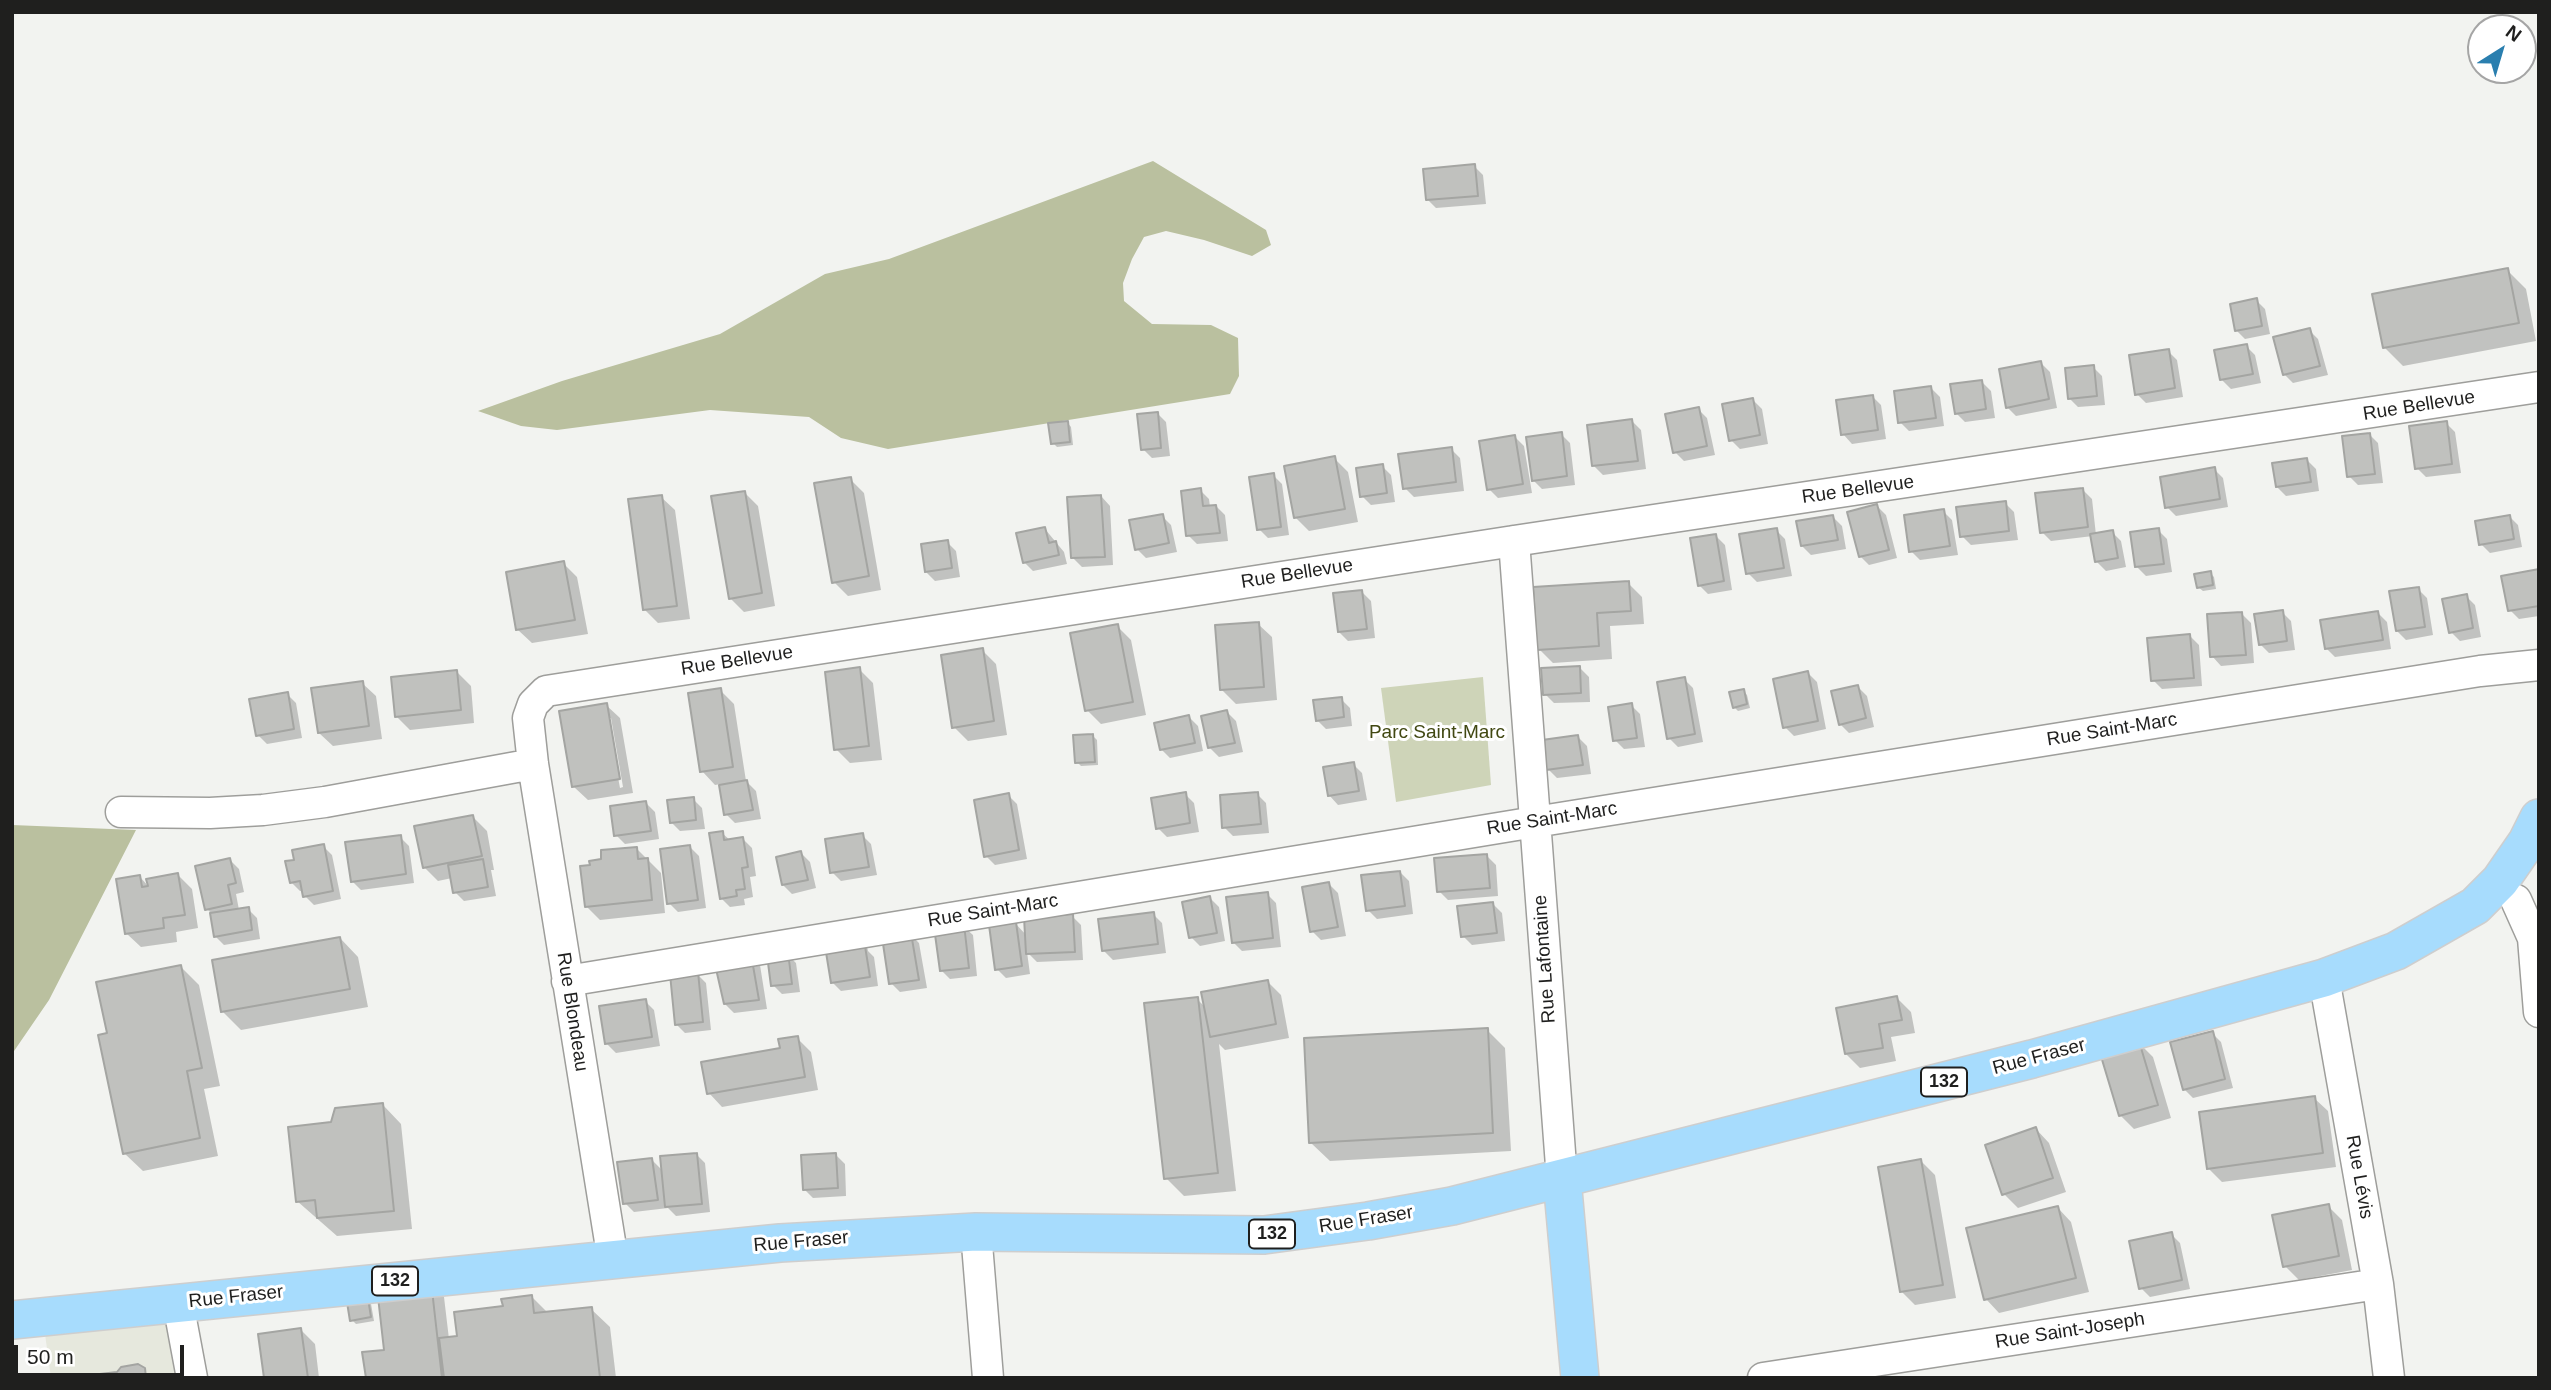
<!DOCTYPE html>
<meta charset="utf-8">
<style>
body{margin:0}
#map{position:relative;width:2551px;height:1390px;overflow:hidden;background:#f2f3f0;font-family:Helvetica,sans-serif}
canvas{display:block}
.frame{position:absolute;inset:0;border:14px solid #1f1f1e;pointer-events:none}
.north{position:absolute;left:2467px;top:14px;width:70px;height:70px;box-sizing:border-box;background:#fff;border:2px solid #a5a5a5;border-radius:50%;rotate:37deg;font-size:19px;font-weight:700;line-height:28px;text-align:center;color:#1f1f1e}
.north::after{content:'';display:block;margin:auto;width:24px;height:32px;background:#2a7faf;clip-path:polygon(50% 0,100% 100%,50% 72%,0 100%)}
.scale{position:absolute;left:14px;top:1345px;width:170px;height:32px;box-sizing:border-box;border:4px solid #1f1f1e;border-top:0;padding-left:9px;font-size:21px;line-height:24px;white-space:nowrap;color:#1f1f1e;-webkit-text-stroke:5px #fff;paint-order:stroke}
</style>
<div id="map">
<canvas width="2551" height="1390"></canvas>
<div class="frame"></div>
<div class="north">N</div>
<div class="scale">50 m</div>
</div>
<script>
const ctx = document.querySelector('canvas').getContext('2d');
ctx.lineJoin = 'round';
function fillPath(path, color) {
  ctx.fillStyle = color;
  ctx.fill(path, 'evenodd');
}
function shape(rows) {
  const path = new Path2D();
  for (const r of rows) {
    path.moveTo(r[0], r[1]);
    for (let i = 2; i < r.length; i += 2) path.lineTo(r[i], r[i + 1]);
  }
  return path;
}
function strokePath(path, color, width, dash) {
  ctx.strokeStyle = color;
  ctx.lineWidth = width;
  ctx.lineCap = dash ? 'butt' : 'round';
  ctx.setLineDash(dash || []);
  ctx.stroke(path);
}
function label(font, color, halo, rows, align = 'center') {
  ctx.font = font + ' Helvetica,sans-serif';
  ctx.lineWidth = 6;
  ctx.setLineDash([]);
  ctx.textBaseline = 'middle';
  ctx.strokeStyle = halo;
  ctx.fillStyle = color;
  for (const [text, x, y, turn = 0] of rows) {
    ctx.save();
    ctx.translate(x, y);
    ctx.rotate((+turn || 0) * Math.PI / 180);
    ctx.textAlign = isNaN(turn) ? turn : align;
    if (halo) ctx.strokeText(text, 0, 0);
    ctx.fillText(text, 0, 0);
    ctx.restore();
  }
}
fillPath(shape([
 [169,1316,178,1378,51,1378,45,1334]
]), '#e6e8dd');
fillPath(shape([
 [1483,677,1491,785,1396,802,1381,688]
]), '#ced4b8');
fillPath(shape([
 [1153,161,1266,230,1271,245,1252,256,1204,240,1166,231,1144,237,1132,259,1123,283,1124,301,1152,324,1211,325,1238,338,1239,376,1230,394,888,449,841,438,809,417,710,410,557,430,521,426,478,411,562,381,720,334,825,274,889,259],
 [12,825,136,830,49,1000,12,1054]
]), '#bac09f');
fillPath(shape([
 [1474,166,1483,175,1486,204,1436,208,1427,199],
 [2507,270,2526,289,2536,341,2403,366,2385,348],
 [2256,300,2265,309,2270,334,2245,339,2236,330],
 [2309,330,2318,339,2328,375,2293,383,2284,374],
 [2246,346,2255,355,2261,383,2231,389,2222,380],
 [2168,351,2177,360,2183,397,2146,403,2137,394],
 [2041,363,2050,372,2057,408,2016,416,2007,407],
 [2093,367,2102,376,2105,405,2078,407,2069,398],
 [1982,382,1991,391,1995,418,1965,422,1956,413],
 [1931,388,1940,397,1944,426,1909,431,1900,422],
 [1872,396,1881,405,1886,439,1852,444,1843,434],
 [1753,400,1762,409,1768,444,1740,449,1731,440],
 [1698,409,1707,418,1715,455,1684,461,1675,452],
 [1157,413,1166,422,1170,456,1152,458,1143,449],
 [1632,421,1641,430,1646,469,1603,475,1594,466],
 [1067,422,1071,427,1073,445,1057,447,1053,443],
 [2446,423,2455,432,2461,473,2426,477,2417,468],
 [1561,434,1570,443,1575,485,1542,489,1533,480],
 [2369,434,2378,443,2383,483,2358,485,2349,476],
 [1515,437,1524,446,1532,493,1498,498,1489,489],
 [1451,449,1460,458,1464,491,1414,497,1405,488],
 [1334,458,1348,472,1358,522,1309,531,1295,517],
 [2307,460,2316,469,2319,491,2286,496,2277,487],
 [1382,466,1391,475,1395,502,1371,505,1362,496],
 [2214,469,2223,478,2228,507,2176,516,2167,507],
 [1273,475,1282,484,1289,535,1268,538,1259,529],
 [850,479,864,493,881,590,848,596,834,582],
 [1200,490,1209,499,1210,507,1216,506,1225,515,1228,541,1197,544,1188,535],
 [2083,490,2092,499,2096,535,2112,532,2121,541,2126,567,2106,571,2097,562,2093,536,2051,541,2042,532],
 [744,492,758,506,775,606,744,612,730,598],
 [1101,496,1110,506,1113,565,1082,567,1073,558],
 [661,497,675,510,690,619,658,623,644,609],
 [2005,503,2014,512,2018,540,1971,545,1962,536],
 [1877,506,1886,515,1897,558,1869,565,1860,556],
 [1943,511,1952,520,1958,555,1920,560,1911,551],
 [1162,516,1171,525,1177,552,1146,558,1137,549],
 [2509,516,2518,525,2522,547,2490,553,2481,544],
 [1833,517,1842,526,1846,549,1811,555,1802,546],
 [1045,529,1064,552,1067,564,1033,571,1024,562],
 [1776,530,1785,539,1792,576,1757,582,1748,573],
 [2158,530,2167,539,2172,572,2146,576,2137,567],
 [1716,536,1725,545,1732,590,1708,594,1699,585],
 [947,542,956,551,960,577,935,581,926,572],
 [563,563,577,577,588,634,532,643,518,630],
 [2539,571,2539,616,2519,619,2510,610],
 [2210,573,2214,577,2216,589,2203,591,2198,587],
 [1628,583,1642,597,1644,624,1610,626,1612,659,1553,663,1539,649],
 [2418,589,2427,598,2433,635,2406,640,2397,631],
 [1362,592,1371,601,1375,638,1348,641,1339,632],
 [2466,596,2475,605,2481,637,2460,641,2451,632],
 [2282,612,2291,621,2295,650,2269,653,2260,644],
 [2378,613,2387,622,2391,649,2335,657,2326,648],
 [2242,614,2251,623,2254,663,2221,666,2212,656],
 [1258,624,1272,637,1277,700,1236,704,1222,690],
 [1117,626,1131,640,1146,715,1101,724,1087,710],
 [2190,636,2199,645,2202,686,2162,689,2153,680],
 [982,650,996,664,1007,735,968,741,954,727],
 [1580,668,1589,677,1590,702,1554,703,1545,694],
 [859,669,873,683,882,760,850,763,836,749],
 [457,672,471,686,474,723,410,730,396,716],
 [1808,673,1817,682,1826,729,1794,736,1785,727],
 [1684,679,1693,688,1703,742,1678,747,1669,738],
 [362,683,376,696,382,739,333,746,319,733],
 [1858,687,1867,696,1874,727,1849,733,1840,724],
 [720,690,734,704,746,781,756,791,761,819,735,823,726,814,721,784,715,785,702,771],
 [1743,691,1747,695,1750,708,1738,711,1734,707],
 [287,694,296,703,302,738,267,744,258,735],
 [1341,699,1350,708,1352,726,1326,729,1317,720],
 [606,705,620,718,633,793,588,800,574,787],
 [607,718,611,718,623,787,620,788],
 [1631,705,1640,714,1645,747,1624,749,1615,740],
 [1227,712,1236,721,1243,752,1219,757,1210,748],
 [1189,717,1198,726,1203,751,1170,758,1161,749],
 [1093,736,1097,740,1098,765,1081,766,1077,762],
 [1578,737,1587,746,1591,774,1557,778,1548,769],
 [1353,764,1362,773,1367,800,1338,805,1329,795],
 [1185,794,1194,803,1199,832,1167,837,1158,828],
 [1257,794,1266,803,1269,833,1233,836,1224,827],
 [1008,795,1017,804,1027,859,995,865,986,856],
 [693,799,702,808,705,829,680,831,671,822],
 [646,803,655,812,659,839,625,844,616,835],
 [473,817,487,831,494,870,491,870,496,896,464,901,455,892,452,878,438,881,424,867],
 [722,833,731,841,743,839,752,848,756,876,750,877,753,897,744,899,745,905,730,907,721,898],
 [862,835,871,844,877,875,841,881,832,872],
 [400,837,409,846,414,883,361,890,352,881],
 [323,846,332,855,341,899,314,905,305,896,304,891,300,891,291,882,296,861],
 [690,847,699,856,706,908,678,912,669,903],
 [636,848,661,873,665,913,600,920,586,906,592,866],
 [801,853,810,862,816,888,792,894,783,885],
 [1487,856,1496,865,1498,896,1448,900,1439,891],
 [230,860,239,869,244,892,236,894,239,910,248,909,257,918,260,939,224,945,215,936,212,914,207,909],
 [1400,872,1409,881,1413,914,1377,919,1368,910],
 [178,875,192,889,198,928,176,932,177,942,141,947,127,934,140,877,150,888],
 [1329,884,1338,893,1346,936,1321,940,1312,931],
 [1267,894,1276,903,1281,947,1242,951,1233,942],
 [1210,898,1219,907,1225,941,1200,946,1191,937],
 [1493,904,1502,913,1505,941,1472,945,1463,936],
 [1153,914,1162,923,1166,953,1113,960,1104,951],
 [1072,916,1081,925,1083,960,1037,962,1027,952,1030,974,1006,978,997,969,1015,923,1027,936],
 [963,926,973,935,977,976,950,979,941,970],
 [910,934,919,943,927,988,900,992,891,983],
 [340,938,358,957,368,1007,241,1030,223,1012],
 [826,942,867,946,868,951,874,957,878,986,841,991,832,982],
 [787,954,796,963,800,992,782,994,773,985],
 [751,956,760,965,767,1009,734,1013,725,1004],
 [181,967,199,985,220,1086,204,1089,218,1156,143,1171,124,1153,109,1034],
 [697,974,706,983,711,1030,685,1033,676,1024],
 [1267,981,1281,995,1289,1038,1225,1050,1219,1044,1236,1191,1184,1196,1166,1178,1197,999,1206,1008],
 [1897,998,1911,1012,1915,1033,1891,1037,1896,1061,1860,1068,1846,1054],
 [645,1001,654,1010,660,1046,616,1053,607,1044],
 [1487,1030,1505,1048,1511,1151,1330,1161,1311,1143],
 [2212,1033,2221,1042,2233,1088,2193,1098,2184,1089],
 [797,1038,811,1052,818,1090,722,1107,709,1093,782,1050],
 [2139,1043,2153,1057,2171,1118,2134,1129,2120,1115],
 [2314,1098,2328,1111,2336,1167,2222,1182,2208,1168],
 [383,1105,401,1124,412,1229,337,1236,297,1201],
 [2036,1129,2049,1143,2066,1192,2018,1208,2004,1194],
 [12,1145,14,1177,12,1177],
 [696,1154,705,1163,710,1212,676,1216,668,1208,634,1212,625,1203,652,1160,664,1172],
 [836,1155,845,1164,846,1196,813,1198,804,1189],
 [1921,1161,1935,1175,1956,1298,1915,1305,1901,1291],
 [2328,1206,2342,1220,2352,1270,2299,1280,2285,1266],
 [2058,1208,2071,1222,2089,1292,1999,1313,1986,1299],
 [2171,1234,2180,1243,2190,1289,2150,1297,2141,1288],
 [430,1283,444,1297,449,1339,459,1338,505,1308,532,1297,548,1313,591,1309,610,1327,616,1378,367,1378],
 [370,1298,374,1321,356,1324,352,1320],
 [301,1330,315,1344,319,1378,266,1378],
 [20,1373,24,1378,12,1378,12,1374]
]), '#0003');
const building = shape([
 [1475,164,1478,196,1426,200,1423,169,1475,164],
 [2508,268,2519,323,2383,348,2372,294,2508,268],
 [2257,298,2262,326,2235,331,2230,304,2257,298],
 [2310,328,2320,366,2283,375,2273,337,2310,328],
 [2247,344,2253,374,2220,380,2214,350,2247,344],
 [2169,349,2175,388,2135,395,2129,355,2169,349],
 [2041,361,2049,399,2006,408,1999,369,2041,361],
 [2094,365,2097,396,2068,399,2065,368,2094,365],
 [1982,380,1986,409,1955,414,1950,384,1982,380],
 [1931,386,1936,418,1898,423,1894,391,1931,386],
 [1873,395,1878,430,1841,435,1836,400,1873,395],
 [1753,398,1760,435,1729,441,1722,404,1753,398],
 [1699,407,1707,446,1673,453,1665,414,1699,407],
 [1158,412,1161,448,1141,450,1137,414,1158,412],
 [1632,419,1638,461,1592,466,1587,425,1632,419],
 [1068,421,1070,442,1051,444,1048,423,1068,421],
 [2447,421,2452,464,2415,469,2409,426,2447,421],
 [1562,432,1567,476,1532,481,1526,437,1562,432],
 [2370,433,2375,474,2347,477,2342,436,2370,433],
 [1515,435,1523,484,1487,490,1479,441,1515,435],
 [1452,447,1456,482,1403,489,1398,454,1452,447],
 [1335,456,1345,509,1294,518,1284,466,1335,456],
 [2307,458,2311,482,2276,487,2272,463,2307,458],
 [1383,464,1387,493,1360,497,1356,468,1383,464],
 [2215,467,2220,499,2165,508,2160,477,2215,467],
 [1274,473,1281,527,1257,530,1249,477,1274,473],
 [851,477,869,576,832,583,814,483,851,477],
 [1201,488,1203,506,1216,505,1220,533,1186,536,1181,491,1201,488],
 [2083,488,2088,527,2040,533,2035,493,2083,488],
 [745,491,762,593,729,599,711,496,745,491],
 [662,495,677,606,643,610,628,499,662,495],
 [1101,495,1105,557,1071,558,1067,497,1101,495],
 [2006,501,2009,531,1960,537,1956,507,2006,501],
 [1877,504,1889,550,1859,557,1847,512,1877,504],
 [1944,509,1950,546,1909,552,1904,515,1944,509],
 [1163,514,1169,543,1135,550,1129,520,1163,514],
 [1833,515,1838,540,1801,546,1796,521,1833,515],
 [2510,515,2514,539,2479,545,2475,521,2510,515],
 [1045,527,1049,543,1056,541,1059,555,1023,563,1016,533,1045,527],
 [1777,528,1784,568,1746,574,1739,534,1777,528],
 [2159,528,2164,564,2135,567,2130,532,2159,528],
 [2113,530,2118,558,2095,562,2090,534,2113,530],
 [1716,534,1724,581,1698,586,1690,538,1716,534],
 [948,540,952,568,925,572,921,544,948,540],
 [564,561,575,620,516,630,506,572,564,561],
 [2539,569,2539,606,2508,611,2501,576,2539,569],
 [2211,571,2213,585,2197,588,2194,574,2211,571],
 [1629,581,1631,611,1597,613,1599,646,1537,650,1533,587,1629,581],
 [2419,587,2425,627,2396,631,2389,591,2419,587],
 [1362,590,1367,629,1338,632,1333,593,1362,590],
 [2467,594,2473,628,2449,633,2442,599,2467,594],
 [2283,610,2287,641,2259,645,2254,614,2283,610],
 [2378,611,2383,640,2325,649,2320,620,2378,611],
 [2242,612,2246,655,2210,657,2207,614,2242,612],
 [1259,622,1264,687,1220,690,1215,625,1259,622],
 [1118,624,1133,702,1085,711,1070,633,1118,624],
 [2190,634,2194,678,2151,681,2147,638,2190,634],
 [983,648,994,721,952,728,941,655,983,648],
 [1580,666,1581,693,1543,695,1541,668,1580,666],
 [860,667,869,746,834,750,825,672,860,667],
 [457,670,461,710,395,717,391,677,457,670],
 [1808,671,1818,721,1783,728,1773,679,1808,671],
 [1685,677,1695,734,1667,739,1657,682,1685,677],
 [363,681,369,726,318,733,311,688,363,681],
 [1858,685,1866,718,1839,725,1831,691,1858,685],
 [721,688,733,767,700,772,688,693,721,688],
 [1744,689,1747,704,1733,708,1729,692,1744,689],
 [288,692,294,729,256,736,249,699,288,692],
 [1342,697,1344,717,1316,721,1313,700,1342,697],
 [607,703,620,779,572,787,559,711,607,703],
 [1632,703,1637,738,1613,741,1608,707,1632,703],
 [1227,710,1235,743,1208,748,1201,716,1227,710],
 [1189,715,1195,743,1160,750,1154,723,1189,715],
 [1093,734,1095,762,1075,763,1073,735,1093,734],
 [1578,735,1583,765,1546,770,1542,740,1578,735],
 [1354,762,1359,791,1328,796,1323,767,1354,762],
 [747,780,753,810,724,815,719,785,747,780],
 [1186,792,1190,823,1156,829,1151,798,1186,792],
 [1258,792,1261,824,1222,828,1220,795,1258,792],
 [1009,793,1019,850,984,857,974,800,1009,793],
 [694,797,696,820,670,823,667,800,694,797],
 [646,801,651,831,614,836,610,806,646,801],
 [473,815,482,856,423,868,414,826,473,815],
 [723,831,724,840,743,837,748,867,742,868,745,889,736,890,737,896,720,899,709,833,723,831],
 [863,833,869,867,830,873,825,839,863,833],
 [401,835,406,874,351,882,345,842,401,835],
 [324,844,333,891,303,897,300,881,290,883,285,861,294,860,292,850,324,844],
 [690,845,698,900,667,904,660,849,690,845],
 [637,847,638,859,648,858,652,900,585,907,580,866,590,865,589,861,601,859,601,850,637,847],
 [801,851,808,880,782,885,776,857,801,851],
 [1487,854,1490,888,1437,892,1434,858,1487,854],
 [230,858,236,883,228,885,232,904,205,910,195,866,230,858],
 [483,859,488,887,453,893,448,865,483,859],
 [1400,871,1405,906,1366,911,1361,875,1400,871],
 [178,873,185,915,163,918,164,928,125,934,116,879,140,875,142,887,148,886,146,879,178,873],
 [1329,882,1338,927,1310,932,1302,887,1329,882],
 [1268,892,1273,938,1232,943,1226,897,1268,892],
 [1210,896,1217,933,1189,938,1182,902,1210,896],
 [1493,902,1497,933,1461,937,1457,906,1493,902],
 [249,907,252,930,214,937,210,913,249,907],
 [1154,912,1158,944,1102,951,1098,919,1154,912],
 [1073,914,1075,952,1026,954,1024,917,1073,914],
 [1016,922,1022,966,995,970,989,925,1016,922],
 [964,924,969,968,940,971,934,927,964,924],
 [911,933,919,980,889,984,882,937,911,933],
 [340,937,350,989,221,1012,212,960,340,937],
 [824,940,865,946,870,977,831,983,824,940],
 [788,952,792,984,771,986,767,955,788,952],
 [751,954,759,1000,724,1004,714,960,751,954],
 [181,965,202,1068,187,1071,200,1138,123,1154,98,1035,107,1033,96,982,181,965],
 [698,972,703,1022,675,1025,670,974,698,972],
 [1268,980,1276,1024,1210,1037,1201,992,1268,980],
 [1897,996,1902,1020,1879,1024,1883,1048,1845,1054,1836,1008,1897,996],
 [1198,997,1218,1173,1164,1179,1144,1003,1198,997],
 [646,999,652,1037,605,1044,599,1006,646,999],
 [1488,1028,1493,1133,1309,1143,1304,1038,1488,1028],
 [2213,1031,2225,1079,2183,1090,2170,1042,2213,1031],
 [798,1036,805,1077,707,1094,701,1062,780,1048,778,1039,798,1036],
 [2139,1041,2158,1105,2119,1116,2100,1053,2139,1041],
 [2315,1096,2323,1153,2207,1169,2199,1112,2315,1096],
 [383,1103,394,1211,317,1218,315,1200,296,1202,288,1127,331,1122,335,1108,383,1103],
 [2036,1127,2053,1178,2002,1195,1985,1145,2036,1127],
 [697,1153,702,1204,665,1207,660,1156,697,1153],
 [836,1153,838,1188,803,1190,801,1155,836,1153],
 [652,1158,658,1200,623,1204,617,1162,652,1158],
 [1921,1159,1943,1285,1900,1292,1878,1167,1921,1159],
 [2329,1204,2339,1256,2283,1267,2272,1215,2329,1204],
 [2058,1206,2076,1278,1984,1300,1966,1228,2058,1206],
 [2172,1232,2182,1280,2139,1289,2129,1241,2172,1232],
 [431,1281,442,1378,366,1378,362,1352,384,1350,377,1288,431,1281],
 [367,1292,371,1317,350,1321,346,1296,367,1292],
 [532,1295,534,1313,592,1307,600,1378,444,1378,439,1338,457,1336,454,1312,503,1306,501,1299,532,1295],
 [301,1328,308,1378,264,1378,258,1334,301,1328],
 [138,1364,145,1368,146,1378,65,1378,117,1372,121,1367,138,1364]
]);
fillPath(building, '#c0c1be');
strokePath(building, '#a4a5a2', 2);
const minor = shape([
 [1514,541,1562,1179],
 [121,812,210,813,263,810,325,802,533,764],
 [2516,900,2533,938,2539,1012],
 [2324,978,2378,1284,2389,1378],
 [567,981,1535,822,2480,671,2539,665],
 [976,1232,988,1378],
 [613,1260,533,764,528,718,533,704,546,691,1514,541,2539,387],
 [178,1303,192,1378],
 [1763,1378,2378,1284]
]);
const major = shape([
 [1562,1179,1580,1378],
 [12,1320,780,1243,976,1232,1264,1235,1368,1221,1452,1206,2032,1059,2324,978,2396,951,2475,906,2500,881,2527,842,2539,818]
]);
strokePath(minor, '#9e9e9b', 33);
strokePath(major, '#cecece', 40);
strokePath(minor, '#fff', 30);
strokePath(major, '#a7dcfd', 37);
for (const [x, y, w] of [
 [1944,1082,46],
 [1272,1234,46],
 [395,1281,46]
]) {
  const box = new Path2D();
  box.roundRect(x - w / 2, y - 14.5, w, 29, 5);
  ctx.fillStyle = '#fff';
  ctx.fill(box);
  strokePath(box, '#1f1f1e', 2);
}
label('bold 18px', '#1f1f1e', null, [
 ["132",1944,1082],
 ["132",1272,1234],
 ["132",395,1281]
]);
label('19px', '#1f1f1e', '#fff', [
 ["Rue Bellevue",2419,406,-9],
 ["Rue Bellevue",1858,490,-8],
 ["Rue Bellevue",1297,574,-9],
 ["Rue Bellevue",737,661,-9],
 ["Rue Saint-Marc",2112,730,-9],
 ["Rue Saint-Marc",1552,819,-9],
 ["Rue Saint-Marc",993,911,-9],
 ["Rue Lafontaine",1545,959,-94],
 ["Rue Blondeau",572,1012,81],
 ["Rue Fraser",2039,1057,-15],
 ["Rue Lévis",2359,1177,80],
 ["Rue Fraser",1366,1220,-9],
 ["Rue Fraser",801,1242,-5],
 ["Rue Fraser",236,1297,-6],
 ["Rue Saint-Joseph",2070,1331,-9]
]);
label('19px', '#414812', '#fff', [
 ["Parc Saint-Marc",1437,733]
]);
</script>
